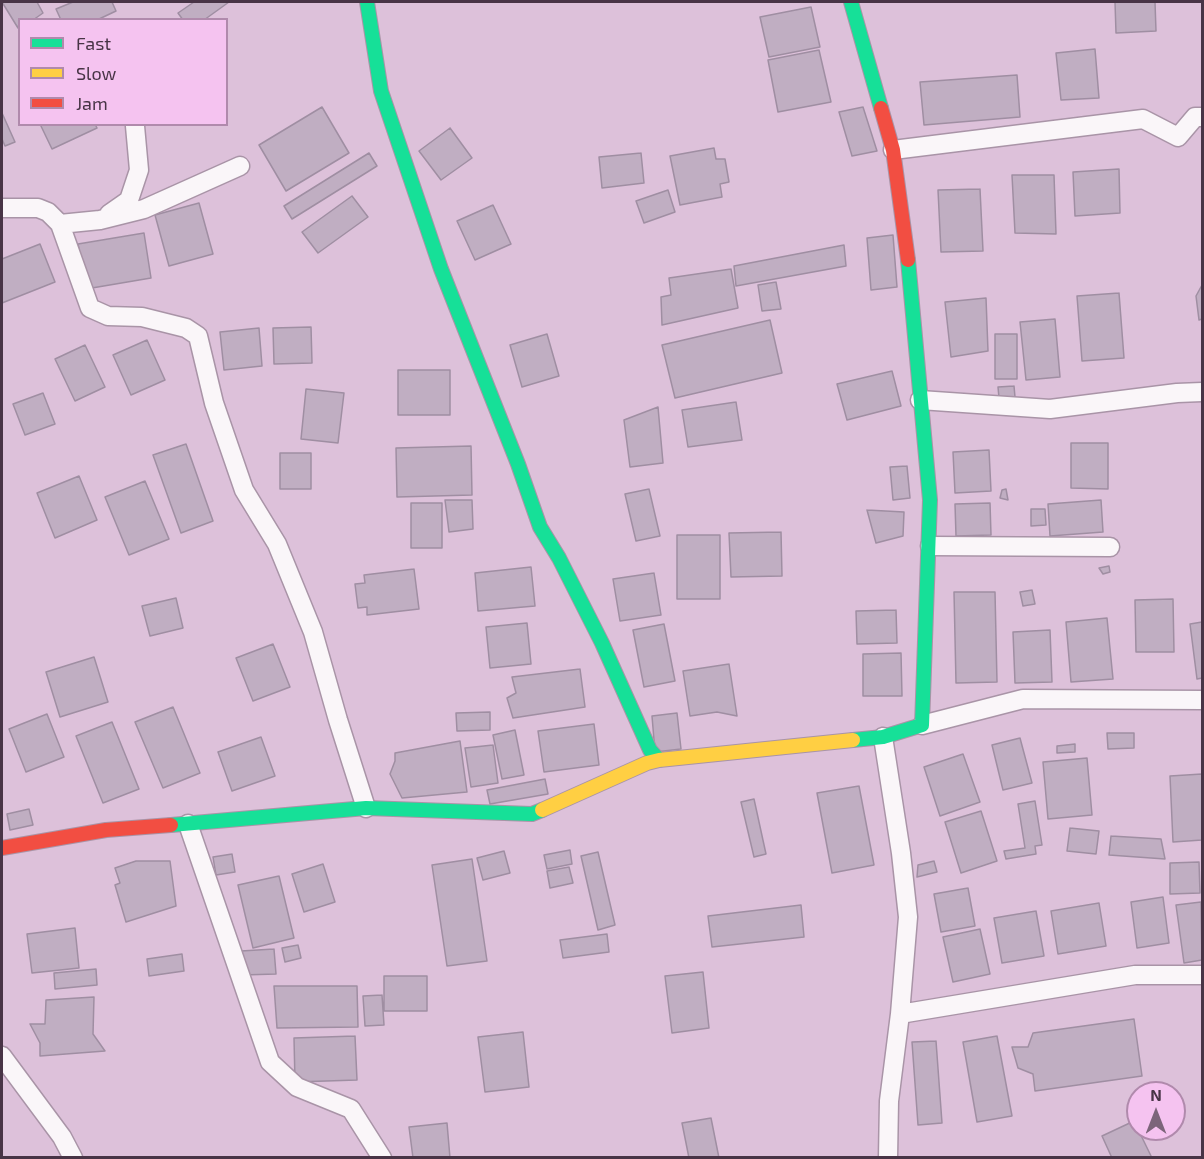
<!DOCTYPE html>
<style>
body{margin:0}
#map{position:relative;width:1204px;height:1159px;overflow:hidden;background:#ddc1da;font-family:"Exo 2",sans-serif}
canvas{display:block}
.frame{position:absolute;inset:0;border:3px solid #483446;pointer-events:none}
.legend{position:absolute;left:18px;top:18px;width:210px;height:108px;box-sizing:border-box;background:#f5c3f0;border:2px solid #b08aac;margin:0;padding:8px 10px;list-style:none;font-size:18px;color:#483446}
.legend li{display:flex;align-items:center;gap:12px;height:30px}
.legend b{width:30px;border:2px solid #b08aac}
.north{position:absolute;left:1126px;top:1081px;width:60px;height:60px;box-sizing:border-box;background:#f5c3f0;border:2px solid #b08aac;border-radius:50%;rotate:0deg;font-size:16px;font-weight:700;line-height:24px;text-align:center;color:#483446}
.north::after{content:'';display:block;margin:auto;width:21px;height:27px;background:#7c657a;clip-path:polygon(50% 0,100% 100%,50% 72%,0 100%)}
</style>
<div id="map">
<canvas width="1204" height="1159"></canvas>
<div class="frame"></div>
<ul class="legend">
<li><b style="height:8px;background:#16e098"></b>Fast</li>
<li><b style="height:8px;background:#ffcf43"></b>Slow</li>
<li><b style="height:8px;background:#f24e42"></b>Jam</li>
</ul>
<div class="north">N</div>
</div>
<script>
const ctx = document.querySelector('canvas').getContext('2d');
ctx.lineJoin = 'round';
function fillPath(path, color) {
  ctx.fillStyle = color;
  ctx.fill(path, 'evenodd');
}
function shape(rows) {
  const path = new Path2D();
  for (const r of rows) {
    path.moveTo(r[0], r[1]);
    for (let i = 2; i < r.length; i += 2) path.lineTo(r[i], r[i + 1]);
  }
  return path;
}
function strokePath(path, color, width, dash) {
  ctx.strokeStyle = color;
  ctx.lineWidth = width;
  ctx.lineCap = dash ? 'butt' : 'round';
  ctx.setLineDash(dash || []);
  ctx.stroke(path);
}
const building = shape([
 [2,2,37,2,43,13,33,20,20,20,18,28,2,2],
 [73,2,112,2,116,11,97,20,61,20,56,9,73,2],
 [194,2,229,2,204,20,183,20,178,13,194,2],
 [1115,2,1155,2,1156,31,1116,33,1115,2],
 [811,7,820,47,769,57,760,17,811,7],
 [1095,49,1099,98,1061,100,1056,53,1095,49],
 [819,50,831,102,778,112,768,60,819,50],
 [1017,75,1020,117,924,125,920,82,1017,75],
 [322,107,349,153,286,191,259,145,322,107],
 [863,107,877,151,852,156,839,112,863,107],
 [2,113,15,142,5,146,2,139,2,113],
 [40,124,95,124,97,128,52,149,40,124],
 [450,128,472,158,441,180,419,151,450,128],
 [714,148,716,159,725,159,729,182,720,184,722,197,680,205,670,156,714,148],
 [369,153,377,166,292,219,284,206,369,153],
 [641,153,644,183,602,188,599,157,641,153],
 [1119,169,1120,213,1075,216,1073,172,1119,169],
 [1012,175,1054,175,1056,234,1015,233,1012,175],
 [980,189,983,251,941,252,938,190,980,189],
 [668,190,675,212,644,223,636,201,668,190],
 [352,196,368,217,318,253,302,232,352,196],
 [199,203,213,254,169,266,155,215,199,203],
 [493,205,511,244,475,260,457,221,493,205],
 [144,233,151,278,86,289,78,244,144,233],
 [893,235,897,287,871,290,867,238,893,235],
 [40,244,55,282,2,303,2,259,40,244],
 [844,245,846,266,736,286,734,266,844,245],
 [731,269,738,308,662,325,661,297,671,295,669,278,731,269],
 [776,282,781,309,762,311,758,285,776,282],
 [1202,285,1202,319,1199,320,1196,296,1202,285],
 [1119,293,1124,358,1082,361,1077,296,1119,293],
 [986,298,988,351,951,357,945,302,986,298],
 [1055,319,1060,377,1026,380,1020,322,1055,319],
 [770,320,782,373,675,398,662,345,770,320],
 [311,327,312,363,274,364,273,328,311,327],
 [259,328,262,366,224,370,220,332,259,328],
 [547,334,559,376,522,387,510,345,547,334],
 [995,334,1017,334,1017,379,995,379,995,334],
 [147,340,165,380,131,395,113,355,147,340],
 [85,345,105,387,75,401,55,359,85,345],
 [398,370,450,370,450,415,398,415,398,370],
 [892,371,901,406,847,420,837,384,892,371],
 [1014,386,1015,397,999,398,998,387,1014,386],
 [306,389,344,393,338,443,301,439,306,389],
 [43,393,55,424,25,435,13,404,43,393],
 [736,402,742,440,688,447,682,410,736,402],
 [658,407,663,463,630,467,624,420,658,407],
 [1071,443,1108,443,1108,489,1071,488,1071,443],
 [186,444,213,521,181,533,153,455,186,444],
 [471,446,472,495,397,497,396,448,471,446],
 [989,450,991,491,955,493,953,452,989,450],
 [280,453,311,453,311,489,280,489,280,453],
 [907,466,910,498,893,500,890,467,907,466],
 [79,476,97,520,55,538,37,493,79,476],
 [145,481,169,539,129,555,105,497,145,481],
 [649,489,660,536,636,541,625,494,649,489],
 [1006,489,1008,500,1000,498,1002,490,1006,489],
 [445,500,472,500,473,529,449,532,445,500],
 [1101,500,1103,532,1050,536,1048,504,1101,500],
 [411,503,442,503,442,548,411,548,411,503],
 [990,503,991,535,956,536,955,504,990,503],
 [1031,509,1045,509,1046,525,1031,526,1031,509],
 [867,510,904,512,903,536,876,543,867,510],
 [781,532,782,576,731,577,729,533,781,532],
 [677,535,720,535,720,599,677,599,677,535],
 [1109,566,1110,572,1103,574,1099,568,1109,566],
 [531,567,535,606,478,611,475,573,531,567],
 [414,569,419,609,367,615,367,607,358,608,355,584,365,583,364,575,414,569],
 [654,573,661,615,620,621,613,579,654,573],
 [1032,590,1035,604,1023,606,1020,592,1032,590],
 [954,592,995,592,997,682,956,683,954,592],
 [176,598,183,628,150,636,142,606,176,598],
 [1173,599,1174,652,1136,652,1135,600,1173,599],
 [896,610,897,643,857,644,856,611,896,610],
 [1107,618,1113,679,1071,682,1066,622,1107,618],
 [1202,622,1202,678,1197,679,1190,624,1202,622],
 [527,623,531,664,490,668,486,627,527,623],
 [664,624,675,681,644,687,633,630,664,624],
 [1050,630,1052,682,1015,683,1013,632,1050,630],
 [273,644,290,687,253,701,236,658,273,644],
 [901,653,902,696,863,696,863,654,901,653],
 [94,657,108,702,60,717,46,672,94,657],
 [729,664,737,716,717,712,690,716,683,671,729,664],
 [580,669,585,707,513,718,507,698,516,693,512,677,580,669],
 [173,707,200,773,163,788,135,722,173,707],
 [490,712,490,730,457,731,456,713,490,712],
 [677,713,681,749,655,752,652,716,677,713],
 [47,714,64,757,26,772,9,729,47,714],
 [112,722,139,789,103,803,76,736,112,722],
 [594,724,599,765,544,772,538,731,594,724],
 [515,730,524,775,502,779,493,735,515,730],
 [1107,733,1134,733,1134,748,1108,749,1107,733],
 [261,737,275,776,232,791,218,752,261,737],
 [1020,738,1032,783,1003,790,992,745,1020,738],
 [460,741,467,792,402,798,390,774,395,761,395,753,460,741],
 [1075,744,1075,752,1057,753,1057,746,1075,744],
 [493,745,498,783,471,787,465,748,493,745],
 [963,754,980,802,940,816,924,767,963,754],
 [1087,758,1092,815,1048,819,1043,762,1087,758],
 [1202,774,1202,840,1173,842,1170,776,1202,774],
 [545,779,548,794,490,804,487,790,545,779],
 [859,786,874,865,832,873,817,793,859,786],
 [754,799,766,854,754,857,741,802,754,799],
 [1035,801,1042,845,1035,846,1036,854,1006,859,1004,851,1025,848,1018,804,1035,801],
 [29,809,33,825,10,830,7,814,29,809],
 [981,811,997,861,961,873,945,822,981,811],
 [1070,828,1099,831,1096,854,1067,851,1070,828],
 [1111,836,1161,839,1165,859,1109,855,1111,836],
 [570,850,572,864,547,869,544,855,570,850],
 [504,851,510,873,483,880,477,858,504,851],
 [598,852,615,925,598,930,581,856,598,852],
 [232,854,235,872,216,875,213,857,232,854],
 [472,859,487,961,447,966,432,865,472,859],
 [136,861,170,861,176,906,126,922,115,885,120,883,115,868,136,861],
 [934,861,937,872,917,877,918,865,934,861],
 [1199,862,1200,893,1170,894,1170,863,1199,862],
 [323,864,335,902,304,912,292,874,323,864],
 [569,867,573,883,550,888,547,871,569,867],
 [279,876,294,938,253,948,238,885,279,876],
 [968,888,975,926,941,932,934,894,968,888],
 [1163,897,1169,943,1137,948,1131,902,1163,897],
 [1201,902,1202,960,1184,963,1176,905,1201,902],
 [1099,903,1106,946,1058,954,1051,911,1099,903],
 [801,905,804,937,712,947,708,916,801,905],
 [1036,911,1044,956,1002,963,994,918,1036,911],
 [75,928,79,968,32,973,27,934,75,928],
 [980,929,990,974,953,982,943,937,980,929],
 [607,934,609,952,563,958,560,940,607,934],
 [298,945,301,958,285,962,282,948,298,945],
 [274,949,276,974,242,975,241,951,274,949],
 [182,954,184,971,149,976,147,959,182,954],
 [96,969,97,985,55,989,54,973,96,969],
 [703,972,709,1028,672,1033,665,976,703,972],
 [384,976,427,976,427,1011,384,1011,384,976],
 [274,986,357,986,358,1027,277,1028,274,986],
 [382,995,384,1025,365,1026,363,996,382,995],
 [94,997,93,1034,105,1051,40,1056,40,1043,30,1024,45,1024,46,1000,94,997],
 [1134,1019,1142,1076,1035,1091,1033,1074,1018,1068,1012,1047,1028,1047,1033,1033,1134,1019],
 [523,1032,529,1087,485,1092,478,1037,523,1032],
 [355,1036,357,1080,295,1082,294,1038,355,1036],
 [997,1036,1012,1116,977,1122,963,1042,997,1036],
 [936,1041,942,1123,918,1125,912,1042,936,1041],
 [711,1118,719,1158,689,1158,682,1123,711,1118],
 [1134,1121,1152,1158,1112,1158,1102,1136,1134,1121],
 [447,1123,450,1158,413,1158,409,1127,447,1123]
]);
fillPath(building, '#c0aec2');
strokePath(building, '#9f8ea2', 1.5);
const street = shape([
 [893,150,1143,119,1178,137,1195,117,1202,117],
 [2,208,38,208,48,212,60,224,90,308,108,316,142,317,186,328,198,336,214,403,244,490,277,544,313,632,338,720,366,808],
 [109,214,129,200,139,170,135,126],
 [60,224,100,220,144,209,240,166],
 [920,400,1050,409,1177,393,1202,392],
 [930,546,1110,547],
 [922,725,1023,699,1202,700],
 [883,737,901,853,908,917,900,1014,889,1101,888,1158],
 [188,824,270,1062,297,1087,351,1109,382,1158],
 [900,1014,1135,975,1202,975],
 [2,1056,62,1137,73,1158]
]);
const fast = shape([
 [367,2,381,91,441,269,518,464,540,527,559,558,602,643,650,750,659,760],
 [851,2,881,108],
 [853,740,883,737,922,725,930,500,908,260],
 [171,825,366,808,532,814,542,810]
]);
const slow = shape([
 [542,810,647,763,659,760,853,740]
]);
const jam = shape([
 [881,108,893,150,908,260],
 [2,848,106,830,171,825]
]);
strokePath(street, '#a994a7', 21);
strokePath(fast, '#a994a7', 16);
strokePath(slow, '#a994a7', 16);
strokePath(jam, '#a994a7', 16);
strokePath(street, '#faf6f9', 18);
strokePath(fast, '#16e098', 14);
strokePath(slow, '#ffcf43', 14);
strokePath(jam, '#f24e42', 14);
</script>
